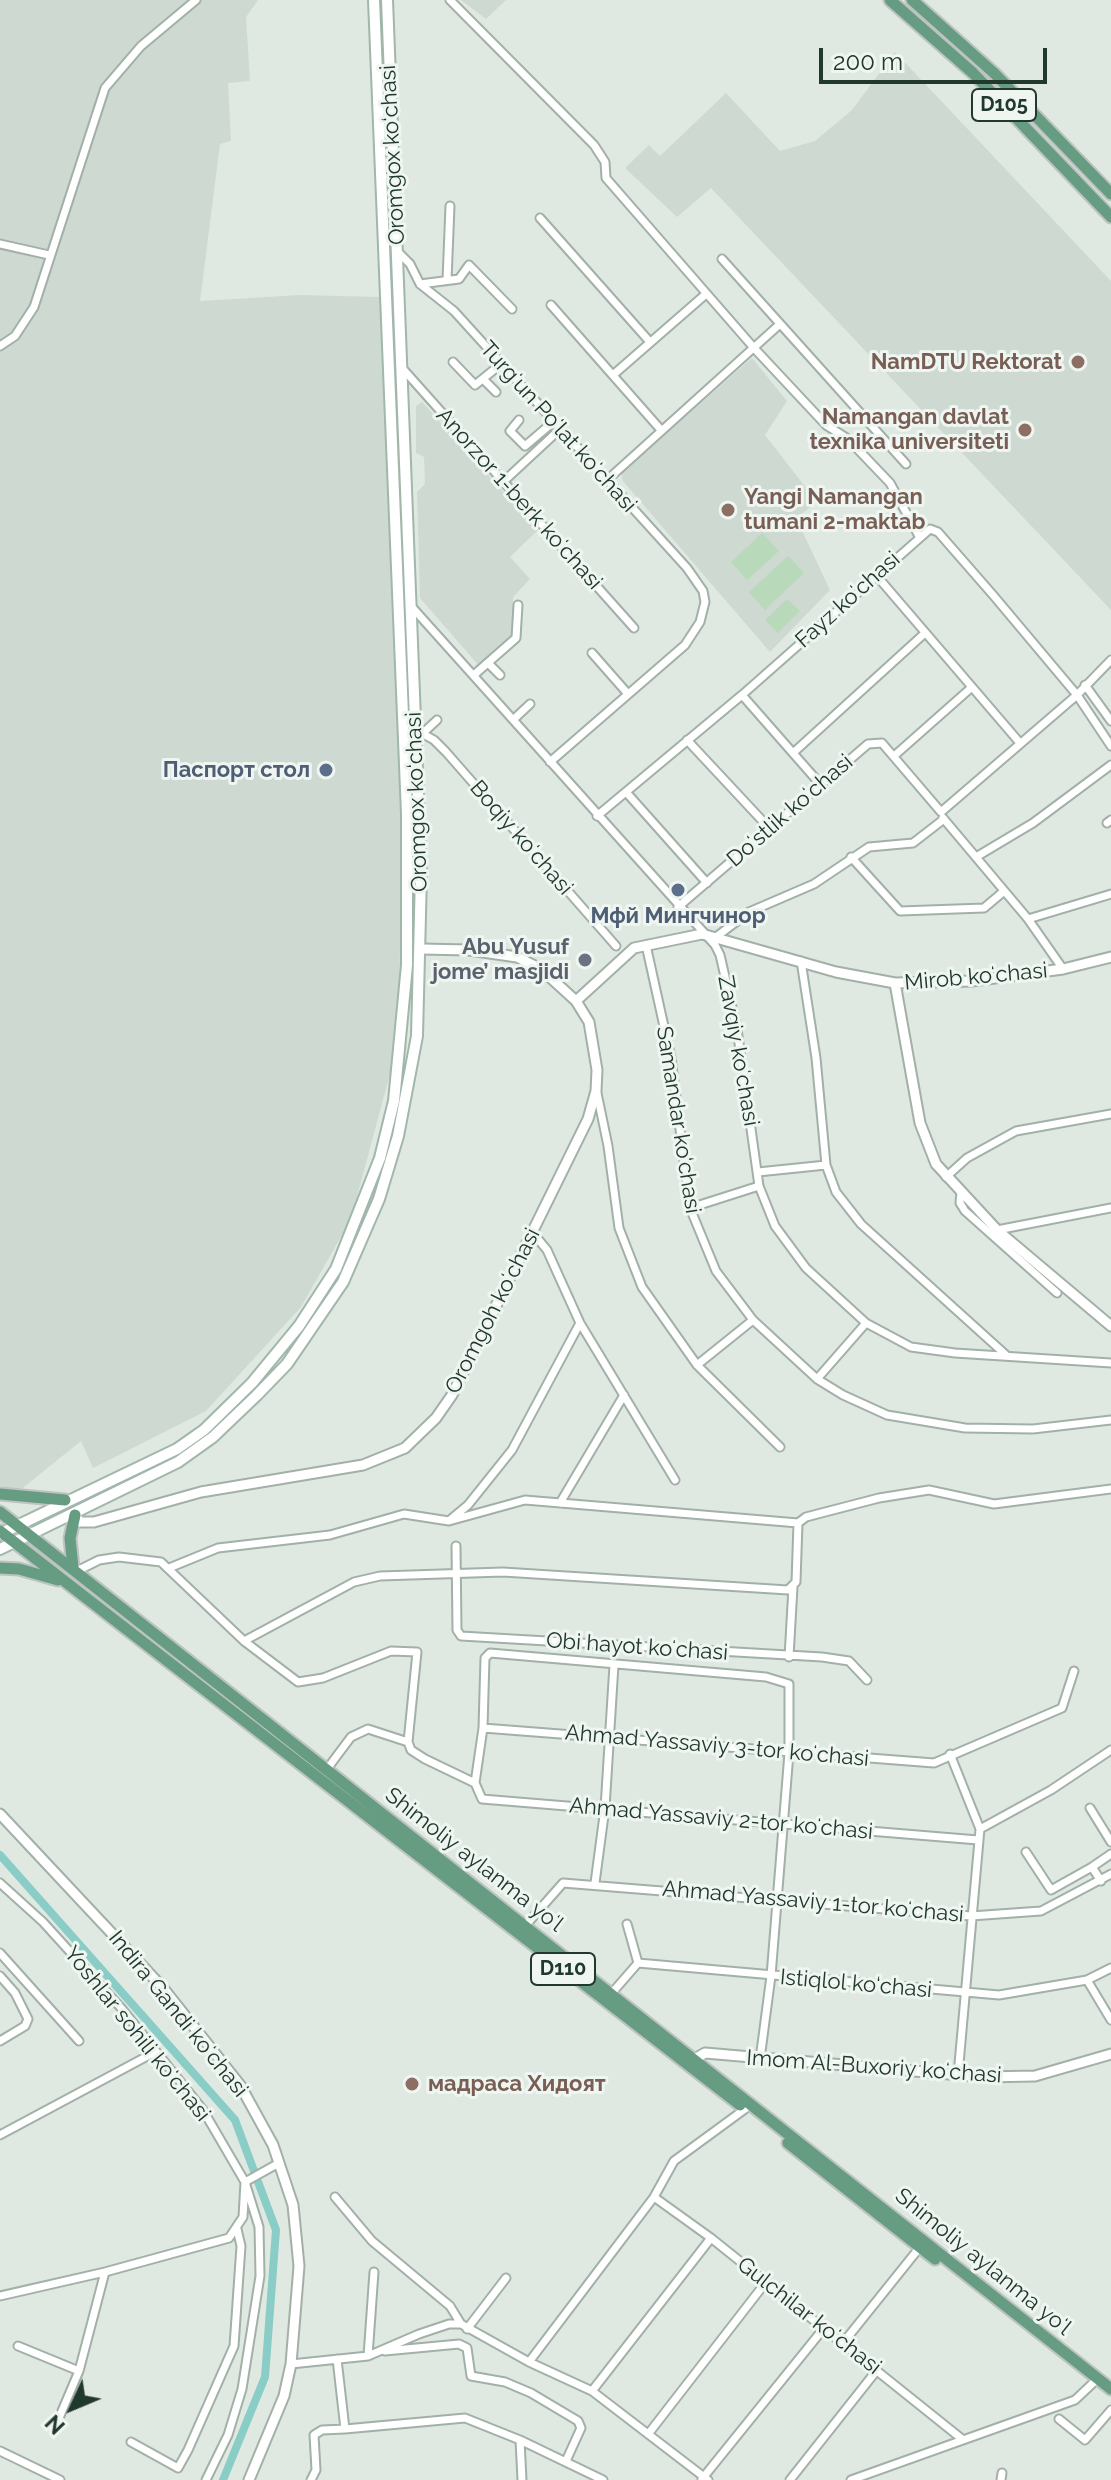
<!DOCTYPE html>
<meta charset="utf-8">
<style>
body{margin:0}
#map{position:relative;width:1111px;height:2480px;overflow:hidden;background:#dfe9e2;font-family:Raleway,sans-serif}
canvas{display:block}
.north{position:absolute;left:32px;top:2368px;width:80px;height:80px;-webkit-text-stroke:6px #eff6f1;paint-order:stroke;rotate:226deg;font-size:22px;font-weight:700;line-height:32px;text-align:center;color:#21382d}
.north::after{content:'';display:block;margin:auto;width:28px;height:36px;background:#21382d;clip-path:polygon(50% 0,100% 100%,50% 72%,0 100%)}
.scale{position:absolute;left:819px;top:48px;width:228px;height:36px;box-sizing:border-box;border:4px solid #21382d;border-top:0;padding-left:10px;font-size:24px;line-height:28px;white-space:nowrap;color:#21382d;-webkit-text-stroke:6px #eff6f1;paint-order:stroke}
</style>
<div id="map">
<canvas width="1111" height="2480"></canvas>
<div class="north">N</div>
<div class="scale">200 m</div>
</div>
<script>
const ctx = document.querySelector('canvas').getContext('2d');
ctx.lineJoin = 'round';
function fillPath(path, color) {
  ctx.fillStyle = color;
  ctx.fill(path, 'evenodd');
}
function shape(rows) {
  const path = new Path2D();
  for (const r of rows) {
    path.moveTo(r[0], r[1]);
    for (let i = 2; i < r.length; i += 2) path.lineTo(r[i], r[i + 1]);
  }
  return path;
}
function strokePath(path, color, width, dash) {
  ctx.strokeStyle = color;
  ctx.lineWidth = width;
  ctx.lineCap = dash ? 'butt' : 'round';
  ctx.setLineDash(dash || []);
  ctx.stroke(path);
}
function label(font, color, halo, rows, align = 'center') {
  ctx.font = font + ' Raleway,sans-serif';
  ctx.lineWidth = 6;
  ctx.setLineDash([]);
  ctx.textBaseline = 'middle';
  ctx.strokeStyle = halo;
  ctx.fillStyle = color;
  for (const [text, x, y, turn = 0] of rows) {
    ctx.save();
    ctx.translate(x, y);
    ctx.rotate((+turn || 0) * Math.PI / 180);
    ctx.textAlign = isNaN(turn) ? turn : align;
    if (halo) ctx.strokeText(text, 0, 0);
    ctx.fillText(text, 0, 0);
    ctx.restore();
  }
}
fillPath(shape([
 [0,0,258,0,246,17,250,81,228,83,231,141,220,144,200,301,300,295,380,297,391,502,401,844,399,1040,351,1219,301,1307,206,1411,93,1468,81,1441,19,1491,0,1486],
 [461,0,506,0,486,19],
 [895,52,1111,281,1111,610,711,188,677,217,625,168,649,145,660,156,726,93,780,151,815,141,852,110],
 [752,358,787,401,765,435,817,502,796,518,830,590,770,652,622,480,622,472],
 [422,402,538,530,510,557,530,579,513,597,513,640,481,668,420,598,417,492,425,484,424,457,416,453,416,406]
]), '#ced9d1');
fillPath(shape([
 [762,533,779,551,747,580,731,562],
 [788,556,804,573,765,610,749,592],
 [787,599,800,611,778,633,765,620]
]), '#b9daba');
strokePath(shape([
 [0,1855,235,2120,276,2230,265,2377,223,2480]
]), '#8accc6', 8);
const minor = shape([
 [450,0,594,145,605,162,606,178,754,348,826,425,848,439,890,483,919,536],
 [540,218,650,342],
 [0,244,49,255],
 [398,252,410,264,420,284,454,311,687,568,703,591,705,602,700,622,685,645,550,762],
 [722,259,906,464],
 [447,280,450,206],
 [420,284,459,279,469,265,512,309],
 [551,305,661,430],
 [0,346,15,336,34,307,105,88,141,46,196,0],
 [453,362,475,385,501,364],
 [403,369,634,628],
 [613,375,706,294],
 [484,380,496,392],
 [519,420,510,431,525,446,552,423],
 [606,481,780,324],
 [503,482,559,430],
 [876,575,1020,743],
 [411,606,715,945,720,955,737,1029,759,1186,775,1226,806,1268,866,1323,911,1347,955,1353,1111,1363],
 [592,653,628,694],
 [488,663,500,675],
 [475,674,516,638,518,605],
 [1085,685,1111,721],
 [742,695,821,785],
 [514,719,530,704],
 [414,729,434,740,446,752,616,946],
 [423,733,437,720],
 [687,740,771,830],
 [793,753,925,633],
 [894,756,972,687],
 [626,792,707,883],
 [597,816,742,695,930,529,938,532,993,595,1077,695,1111,746],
 [943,818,1028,919,1063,969],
 [1107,823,1111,820],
 [851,857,900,911,984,908,1003,892],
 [976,857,1033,823,1111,765],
 [678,907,868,744,882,743,941,812,1077,695,1111,660],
 [1028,919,1111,894],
 [716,937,749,912,814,884,869,847,913,843,944,819],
 [646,945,671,1058,690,1208,716,1271,753,1320,817,1379,843,1395,887,1415,965,1428,1033,1429,1111,1420],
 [801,961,816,1058,826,1165,836,1192,861,1224,1006,1355],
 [597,1093,608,1146,619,1228,642,1287,697,1365,780,1447],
 [758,1172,826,1165],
 [946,1177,967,1158,1016,1131,1111,1114],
 [961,1192,960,1203,965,1211,1057,1293],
 [690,1208,759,1186],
 [997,1230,1111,1208],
 [533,1233,547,1250,580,1323,675,1480],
 [697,1365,753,1320],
 [817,1379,866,1323],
 [560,1503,624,1395],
 [450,1520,468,1505,512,1450,580,1323],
 [456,1546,457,1630,461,1636,822,1657,849,1661,867,1680],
 [169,1568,218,1548,330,1535,404,1514,449,1521,525,1500,798,1523],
 [77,1571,99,1560,119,1557,161,1562,244,1641,298,1682,323,1678,391,1651,417,1652,408,1742],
 [244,1641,354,1582,380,1576,503,1572,788,1590,796,1582,798,1523,806,1517,879,1498,929,1490,994,1504,1111,1489],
 [789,1657,793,1587],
 [483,1728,934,1763,1062,1708,1074,1671],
 [950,1754,980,1829,1051,1790,1111,1750],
 [327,1769,351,1737,368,1729,408,1742,411,1750,425,1759,475,1783,483,1728,485,1658,490,1653,766,1677,789,1684,789,1753,771,1976,760,2059],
 [475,1783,482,1799,978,1840],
 [1090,1808,1111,1842],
 [1026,1852,1051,1890,1092,1867,1101,1881],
 [1092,1867,1111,1854],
 [0,1883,43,1922,122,2009,203,2110,245,2182,259,2227,260,2276,242,2389,228,2435,206,2480],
 [595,1883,605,1808,614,1665],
 [627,1924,638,1963],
 [525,1926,563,1883,971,1916,1041,1911,1111,1874],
 [0,1953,79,2041],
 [0,1976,15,1993,28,2019,25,2026,0,2041],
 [1087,1980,1111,2020],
 [611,1994,638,1963,999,1995,1087,1980,1111,1968],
 [958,2075,980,1829],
 [0,2135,155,2052],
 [335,2197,372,2241,450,2306,461,2324],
 [654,2197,711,2238,962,2439],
 [0,2296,105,2272],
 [467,2329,506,2278],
 [843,2343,920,2247],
 [18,2346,79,2371,105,2272,229,2238,243,2217,245,2182,279,2163],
 [385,2351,459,2344,467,2348,471,2376,505,2382,531,2393,578,2421,581,2428,566,2461],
 [368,2356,374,2272],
 [337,2359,345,2429,465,2418,520,2440,603,2480],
 [529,2362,654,2197,674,2161,745,2109],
 [291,2364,368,2356,419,2334,449,2324,461,2324,529,2362,592,2391,708,2480],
 [592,2391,711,2238],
 [59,2418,79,2371],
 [1059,2419,1085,2440,1111,2410],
 [649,2433,766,2282],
 [520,2440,522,2480],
 [131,2442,178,2468,188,2450,234,2346,241,2246,237,2229],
 [0,2451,60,2480],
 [702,2479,824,2328],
 [311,2480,316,2470,314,2435,322,2430,345,2429],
 [790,2480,877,2370],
 [851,2480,1075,2400,1093,2383],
 [1001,2480,1002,2473]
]);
const tertiary = shape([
 [895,983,920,1123,936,1164,997,1230,1111,1326],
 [576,1001,634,948,702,934,836,972,895,983,972,981,1063,969,1111,957],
 [75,1515,80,1522,94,1522,201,1492,363,1465,405,1448,436,1418,452,1395,588,1119,596,1091,597,1070,589,1022,576,1001,541,969,517,957,469,950,421,949],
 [0,1814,163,1988,240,2085,273,2145,293,2205,299,2266,291,2364,284,2396,249,2480],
 [688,2063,705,2053,984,2077,1035,2076,1111,2054]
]);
const secondary = shape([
 [0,1534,177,1449,204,1430,252,1383,299,1326,336,1269,380,1158,394,1101,407,965,407,814,374,0],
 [0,1549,178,1462,213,1437,257,1395,287,1364,343,1282,379,1199,398,1136,417,1036,421,874,387,0]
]);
const primary = shape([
 [890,0,973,73,1111,217],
 [912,0,994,73,1111,194],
 [0,1494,65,1500],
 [0,1512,1111,2389],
 [0,1531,740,2105],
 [0,1568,19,1569,58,1580],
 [73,1568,70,1538,75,1515],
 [788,2143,935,2259]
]);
strokePath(minor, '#a2b0a8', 11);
strokePath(tertiary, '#a2b0a8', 13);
strokePath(secondary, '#a1b7ab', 14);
strokePath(primary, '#bcc3c0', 15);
strokePath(minor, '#fff', 7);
strokePath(tertiary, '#fff', 9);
strokePath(secondary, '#fff', 10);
strokePath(primary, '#669c81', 11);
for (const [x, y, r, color] of [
 [1078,362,8,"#8d6e63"],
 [1025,430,8,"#8d6e63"],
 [728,510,8,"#8d6e63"],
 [326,770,8,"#5c6f8a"],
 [678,890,8,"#5c6f8a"],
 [585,960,8,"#6b7280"],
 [412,2084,8,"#8d6e63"]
]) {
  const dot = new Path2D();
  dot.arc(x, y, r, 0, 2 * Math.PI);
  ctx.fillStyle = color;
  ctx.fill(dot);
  strokePath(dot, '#eff6f1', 3);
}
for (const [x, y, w] of [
 [1004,105,64],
 [563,1969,64]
]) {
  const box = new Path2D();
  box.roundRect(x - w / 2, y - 16, w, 32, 6);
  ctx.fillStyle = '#eff6f1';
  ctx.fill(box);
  strokePath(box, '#21382d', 2);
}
label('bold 20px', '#21382d', null, [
 ["D105",1004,105],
 ["D110",563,1969]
]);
label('22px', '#21382d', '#eff6f1', [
 ["Oromgox ko‘chasi",393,155,-93],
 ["Turgʻun Poʻlat koʻchasi",558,427,48],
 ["Anorzor 1-berk koʻchasi",519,499,48],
 ["Fayz koʻchasi",848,600,-42],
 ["Oromgox ko‘chasi",417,802,-92],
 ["Doʻstlik koʻchasi",790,811,-41],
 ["Boqiy koʻchasi",521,838,49],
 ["Mirob koʻchasi",976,977,-5],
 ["Zavqiy koʻchasi",738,1051,80],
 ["Samandar ko‘chasi",678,1120,81],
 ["Oromgoh koʻchasi",493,1311,-63],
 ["Obi hayot koʻchasi",637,1647,4],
 ["Ahmad Yassaviy 3-tor koʻchasi",717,1746,5],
 ["Ahmad Yassaviy 2-tor koʻchasi",721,1819,5],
 ["Shimoliy aylanma yoʻl",474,1860,38],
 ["Ahmad Yassaviy 1-tor koʻchasi",813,1902,5],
 ["Istiqlol ko‘chasi",856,1984,5],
 ["Indira Gandi koʻchasi",178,2014,51],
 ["Yoshlar sohili koʻchasi",137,2034,51],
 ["Imom Al-Buxoriy koʻchasi",874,2067,4],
 ["Shimoliy aylanma yoʻl",983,2262,39],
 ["Gulchilar koʻchasi",809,2316,38]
]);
label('bold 22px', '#785e54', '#eff6f1', [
 ["NamDTU Rektorat",1062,362],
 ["Namangan davlat",1009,417],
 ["texnika universiteti",1009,442],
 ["Yangi Namangan",744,497,"left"],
 ["tumani 2-maktab",744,522,"left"],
 ["мадраса Хидоят",428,2084,"left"]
], 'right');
label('bold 22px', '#4e5e75', '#eff6f1', [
 ["Паспорт стол",310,770],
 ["Мфй Мингчинор",678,916,"center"]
], 'right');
label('bold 22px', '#5b616d', '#eff6f1', [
 ["Abu Yusuf",569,947],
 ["jome’ masjidi",569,972]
], 'right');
</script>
